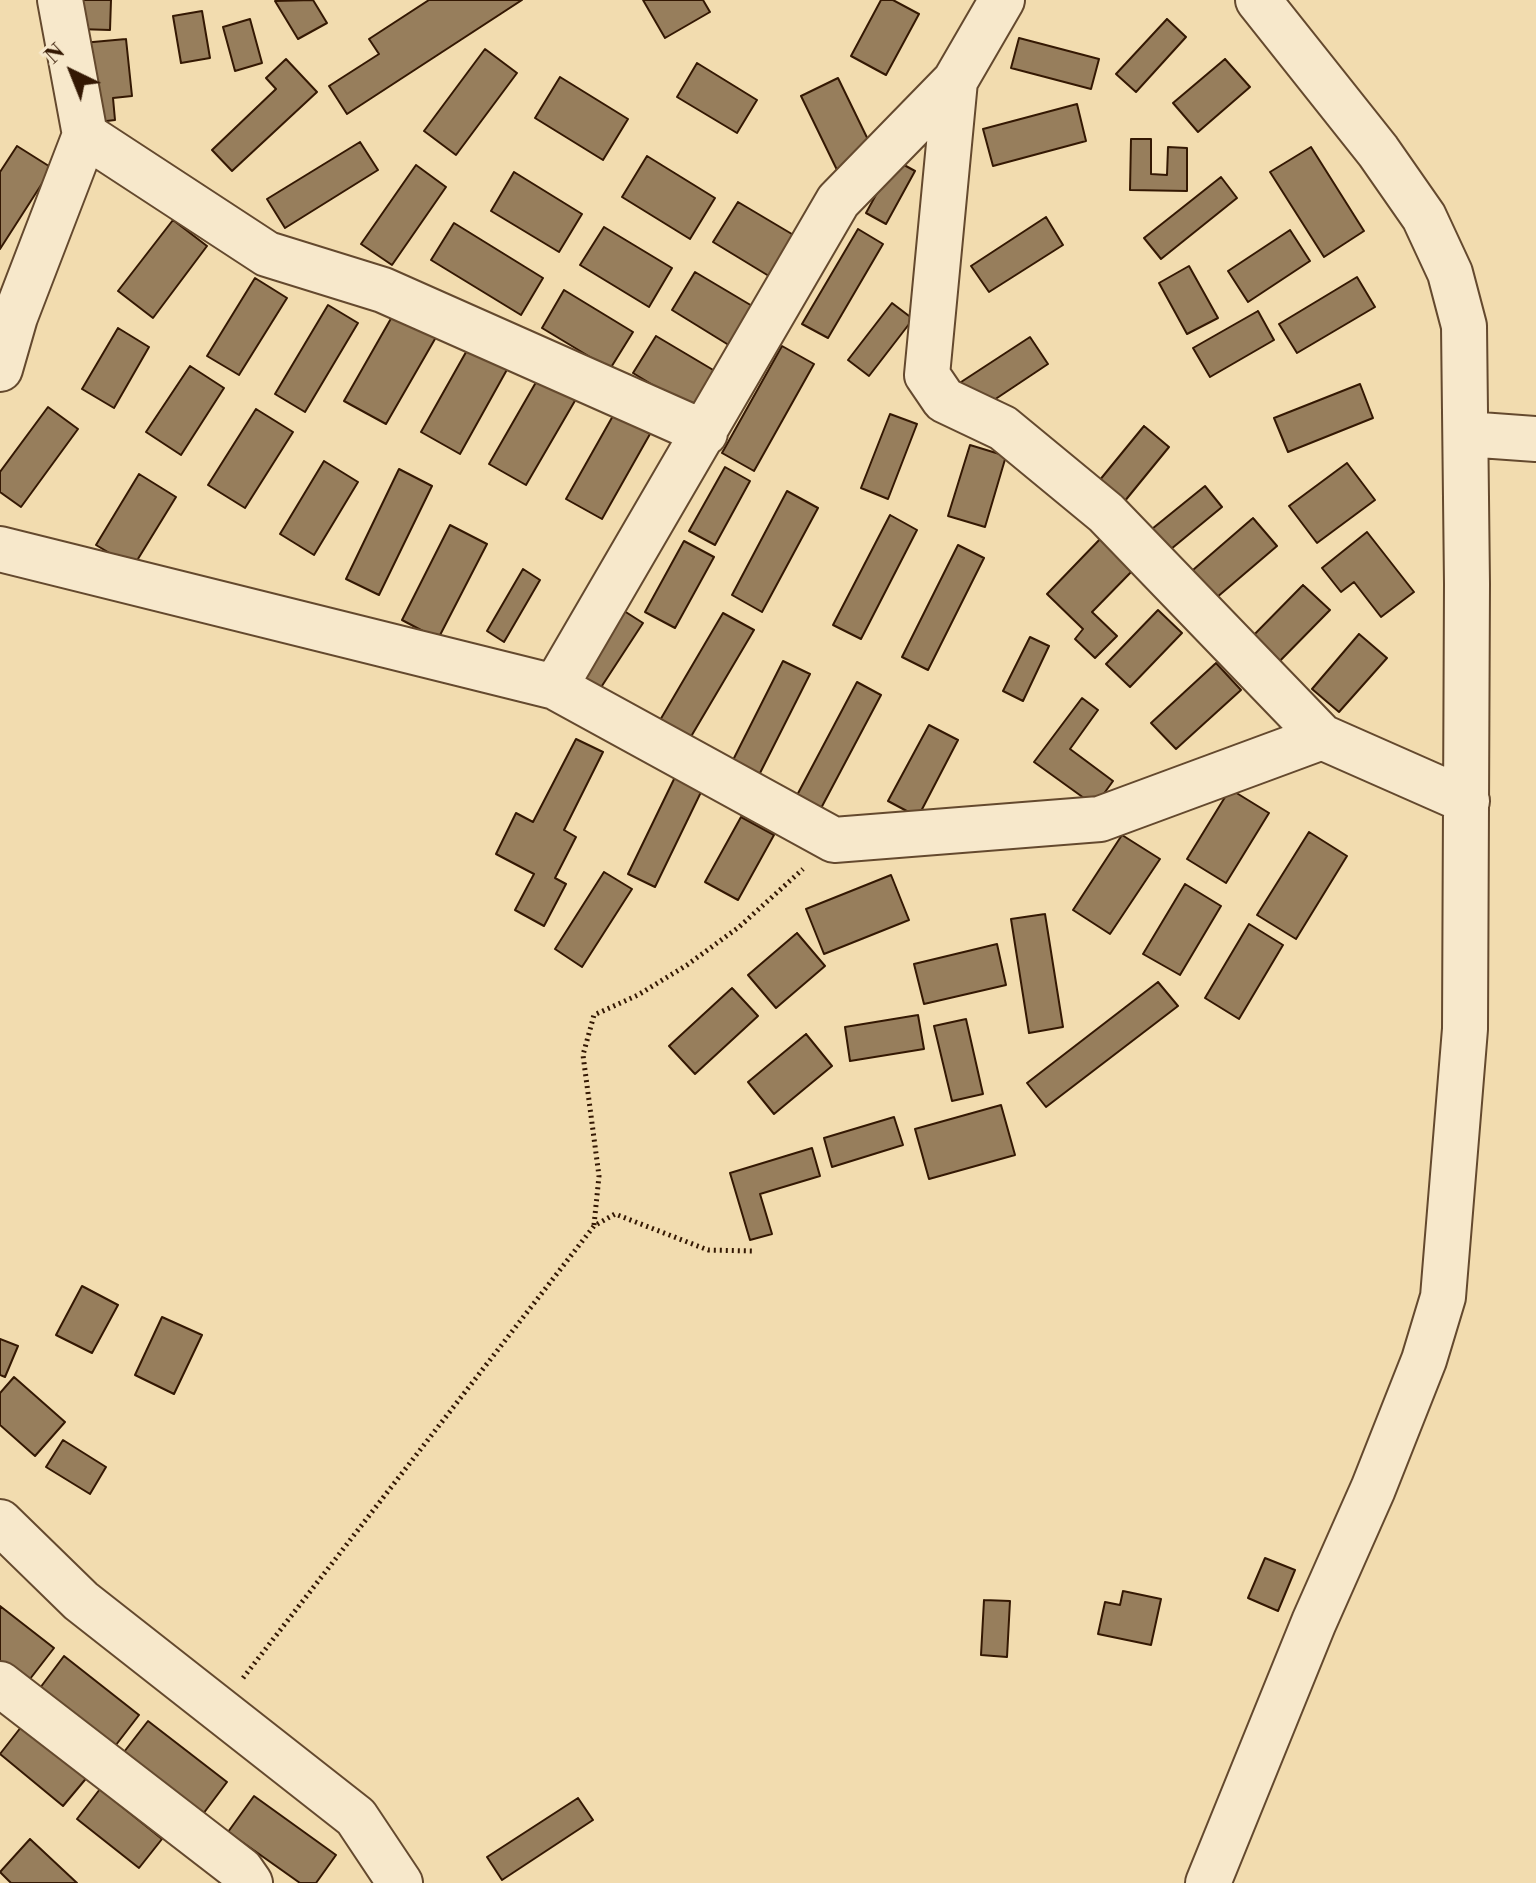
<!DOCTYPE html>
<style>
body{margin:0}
#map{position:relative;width:1536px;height:1883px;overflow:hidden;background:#f2dcaf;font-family:"Libre Bodoni",serif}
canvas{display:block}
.north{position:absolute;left:32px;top:32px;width:80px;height:80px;-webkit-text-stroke:6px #f7e8cb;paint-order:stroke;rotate:317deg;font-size:22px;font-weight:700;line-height:32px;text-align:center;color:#341803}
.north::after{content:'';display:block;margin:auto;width:28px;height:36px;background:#341803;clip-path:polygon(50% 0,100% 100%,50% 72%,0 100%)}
</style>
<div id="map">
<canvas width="1536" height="1883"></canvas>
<div class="north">N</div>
</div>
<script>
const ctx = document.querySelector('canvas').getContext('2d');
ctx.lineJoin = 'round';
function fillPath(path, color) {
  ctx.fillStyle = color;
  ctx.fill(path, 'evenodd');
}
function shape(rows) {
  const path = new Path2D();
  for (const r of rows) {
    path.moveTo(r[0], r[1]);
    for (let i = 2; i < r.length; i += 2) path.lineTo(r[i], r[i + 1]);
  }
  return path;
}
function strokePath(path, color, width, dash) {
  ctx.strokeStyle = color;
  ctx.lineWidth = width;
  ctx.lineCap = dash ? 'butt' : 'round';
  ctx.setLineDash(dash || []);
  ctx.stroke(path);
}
const building = shape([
 [78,0,111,0,110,30,78,29,78,0],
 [313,0,327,23,298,39,275,1,313,0],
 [429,0,522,0,347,114,329,86,379,54,369,39,429,0],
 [643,0,703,0,710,12,665,38,643,0],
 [881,0,893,0,919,14,886,75,851,56,881,0],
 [202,11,210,58,181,63,173,16,202,11],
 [250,19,262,63,235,71,223,27,250,19],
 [1167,19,1186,37,1136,92,1116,74,1167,19],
 [1019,38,1099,59,1091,89,1011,68,1019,38],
 [126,39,132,96,113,98,115,120,90,123,82,43,126,39],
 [485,49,517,73,456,155,424,131,485,49],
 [286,59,317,92,232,171,212,150,276,89,266,78,286,59],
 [1225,59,1250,87,1198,132,1173,103,1225,59],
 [697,63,757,100,737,133,677,97,697,63],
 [560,77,628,119,603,160,535,118,560,77],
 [838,78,875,154,838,172,801,96,838,78],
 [1077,104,1086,141,993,166,983,129,1077,104],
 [1131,139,1151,139,1151,174,1167,175,1168,147,1187,148,1187,191,1130,190,1131,139],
 [360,142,378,170,285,228,267,199,360,142],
 [17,146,52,168,0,249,0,172,17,146],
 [1311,147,1364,231,1324,257,1270,172,1311,147],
 [647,156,715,198,690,239,622,197,647,156],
 [895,160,915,171,886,224,866,213,895,160],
 [416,165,446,187,392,265,361,244,416,165],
 [514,172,582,214,559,252,491,211,514,172],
 [1221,177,1237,198,1161,259,1144,238,1221,177],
 [738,202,807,243,782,284,713,242,738,202],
 [1046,217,1063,245,989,292,971,266,1046,217],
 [173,220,207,246,153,318,118,291,173,220],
 [454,223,543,278,521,315,431,260,454,223],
 [604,227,672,268,649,307,580,265,604,227],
 [858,229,883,244,828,338,802,324,858,229],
 [1290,230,1310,261,1248,302,1228,271,1290,230],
 [1189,266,1218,318,1187,334,1159,283,1189,266],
 [695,272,764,313,740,352,672,310,695,272],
 [1357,277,1375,307,1297,353,1279,324,1357,277],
 [255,278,287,298,239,375,207,356,255,278],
 [564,290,633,332,610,369,542,328,564,290],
 [892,303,913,319,869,376,848,360,892,303],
 [328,305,358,323,305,412,275,394,328,305],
 [397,308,439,332,386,424,344,401,397,308],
 [1258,311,1274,340,1210,377,1193,348,1258,311],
 [118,328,149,347,114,408,82,389,118,328],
 [656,336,725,377,702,415,633,373,656,336],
 [1030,337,1048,364,976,412,958,384,1030,337],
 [470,345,509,366,460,454,421,432,470,345],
 [782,346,814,364,754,471,722,453,782,346],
 [190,366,224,388,181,455,146,432,190,366],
 [539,377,576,399,526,485,489,464,539,377],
 [1360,384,1373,418,1288,452,1274,418,1360,384],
 [48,407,78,429,21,507,0,492,0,472,48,407],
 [256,409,293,432,245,508,208,485,256,409],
 [614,414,650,434,602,519,566,499,614,414],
 [890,414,917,424,888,499,861,488,890,414],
 [1144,426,1169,447,1115,513,1090,492,1144,426],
 [970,445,1006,456,985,527,948,516,970,445],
 [324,461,358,482,314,555,280,534,324,461],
 [1347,463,1375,500,1317,543,1289,506,1347,463],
 [725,467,750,481,715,545,689,531,725,467],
 [399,469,432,486,379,595,346,579,399,469],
 [139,474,176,497,133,567,96,545,139,474],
 [1205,486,1222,507,1165,554,1147,533,1205,486],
 [787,491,818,508,762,612,732,595,787,491],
 [890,515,917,530,861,639,833,625,890,515],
 [1253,518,1277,546,1209,604,1186,576,1253,518],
 [450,525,487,544,438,639,402,620,450,525],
 [1367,532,1414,592,1381,617,1354,582,1341,592,1322,568,1367,532],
 [1102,537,1135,568,1092,612,1117,636,1095,658,1075,639,1083,629,1047,594,1102,537],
 [684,541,714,557,675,628,645,612,684,541],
 [958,545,984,558,928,670,902,657,958,545],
 [523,569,540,580,504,642,487,631,523,569],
 [1303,585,1330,610,1270,671,1244,645,1303,585],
 [621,609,643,623,596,695,574,680,621,609],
 [1158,610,1182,633,1130,687,1106,664,1158,610],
 [723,613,754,630,686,745,656,727,723,613],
 [1359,634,1387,658,1339,712,1312,689,1359,634],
 [1030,637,1049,646,1023,701,1003,691,1030,637],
 [783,661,810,674,758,777,731,764,783,661],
 [1216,663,1241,690,1176,749,1151,723,1216,663],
 [857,682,881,695,819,812,795,799,857,682],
 [1082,698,1098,710,1070,749,1113,781,1095,806,1034,762,1082,698],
 [929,725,958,740,918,817,888,801,929,725],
 [576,739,603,752,564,830,576,837,555,878,566,884,544,926,515,910,534,874,496,854,516,813,533,822,576,739],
 [676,775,703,788,655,887,628,874,676,775],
 [1230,789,1269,813,1226,883,1187,859,1230,789],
 [741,817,774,835,738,900,705,882,741,817],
 [1309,832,1347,856,1296,939,1257,915,1309,832],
 [1122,835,1160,859,1110,934,1073,910,1122,835],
 [604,872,632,889,582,967,555,949,604,872],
 [891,875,909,920,824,954,806,909,891,875],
 [1185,884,1221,906,1180,975,1143,954,1185,884],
 [1045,914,1063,1027,1029,1033,1011,919,1045,914],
 [1249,924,1283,945,1239,1019,1205,998,1249,924],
 [797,933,825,966,776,1008,748,975,797,933],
 [997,944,1006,985,924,1004,914,964,997,944],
 [1158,982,1178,1006,1046,1107,1027,1083,1158,982],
 [732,988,758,1016,695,1074,669,1046,732,988],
 [918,1015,924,1049,850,1061,845,1027,918,1015],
 [966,1019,983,1094,952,1101,934,1026,966,1019],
 [806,1034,832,1066,774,1114,748,1082,806,1034],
 [1001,1105,1015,1155,929,1179,915,1129,1001,1105],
 [894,1117,903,1145,832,1167,824,1138,894,1117],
 [812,1148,820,1176,760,1194,772,1234,750,1240,730,1173,812,1148],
 [82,1286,118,1305,92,1353,56,1335,82,1286],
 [162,1317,202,1335,174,1394,135,1375,162,1317],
 [0,1339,18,1346,5,1377,0,1375,0,1339],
 [14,1377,65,1422,35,1456,0,1425,0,1393,14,1377],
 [63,1440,106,1467,90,1494,46,1467,63,1440],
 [1265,1558,1295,1570,1278,1611,1248,1598,1265,1558],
 [1123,1591,1161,1599,1151,1645,1098,1634,1105,1602,1120,1605,1123,1591],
 [984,1600,1010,1601,1007,1657,981,1655,984,1600],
 [0,1606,54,1648,23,1688,0,1670,0,1606],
 [64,1656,139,1715,109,1754,34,1696,64,1656],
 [148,1721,227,1782,197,1822,117,1761,148,1721],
 [25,1722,89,1775,63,1806,0,1754,25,1722],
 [100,1789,162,1839,139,1868,77,1819,100,1789],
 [254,1796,336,1855,316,1883,300,1883,228,1832,254,1796],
 [578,1798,593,1820,502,1880,487,1857,578,1798],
 [30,1839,77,1883,11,1883,0,1872,30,1839]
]);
fillPath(building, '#977e5c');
strokePath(building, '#341803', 2);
const minor = shape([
 [955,81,927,375,944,400,1003,428,1106,513,1322,737],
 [85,135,267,254,383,290,705,433],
 [0,369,15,317,85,135,60,0],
 [1466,434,1536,439],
 [0,549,555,687,834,840,1100,819,1322,737,1467,801],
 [555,687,838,201,955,81,1002,0],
 [0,1522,81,1601,356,1817,400,1883],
 [0,1684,241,1870,250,1883],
 [1208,1883,1314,1622,1373,1489,1424,1360,1443,1297,1465,1029,1467,584,1464,326,1450,273,1424,217,1378,151,1258,0]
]);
strokePath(minor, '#64492e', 48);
strokePath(shape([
 [594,1225,599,1176,583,1055,594,1015,638,995,687,965,739,927,803,869],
 [243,1678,594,1226,615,1214,708,1250,753,1251]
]), '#341803', 5, [2, 4]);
strokePath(minor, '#f7e8cb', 44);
</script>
